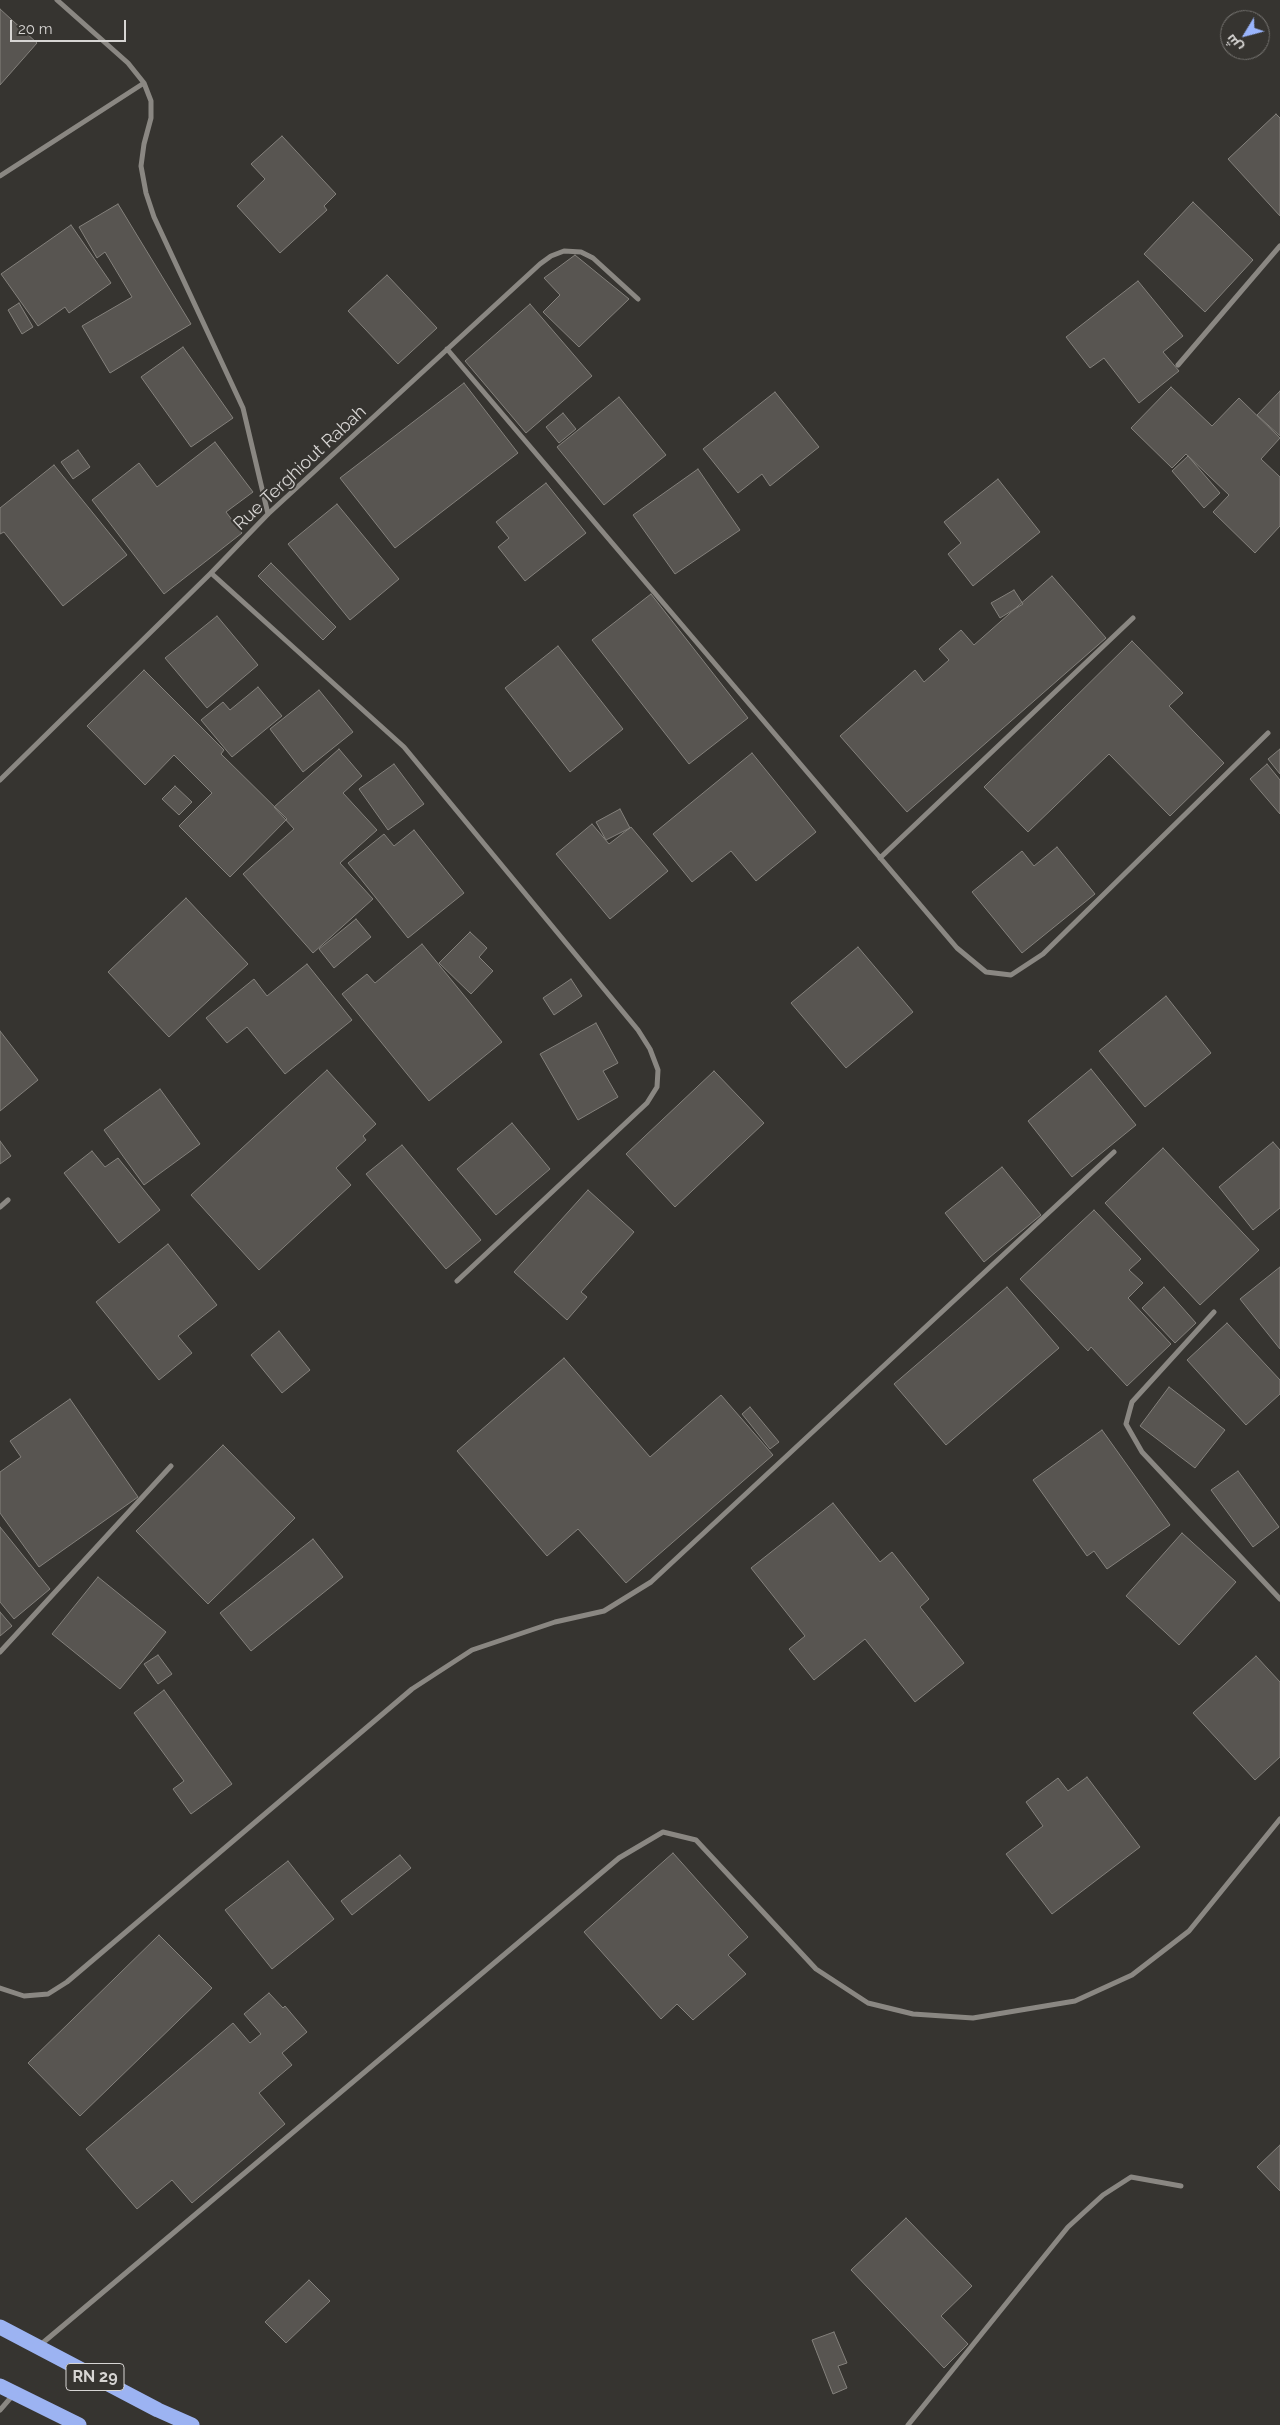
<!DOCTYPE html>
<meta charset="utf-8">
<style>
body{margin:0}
#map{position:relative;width:1280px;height:2425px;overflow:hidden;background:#363430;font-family:Raleway,Cairo,sans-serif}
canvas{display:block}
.north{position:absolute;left:1220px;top:10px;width:50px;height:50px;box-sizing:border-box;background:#363430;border:1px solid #767471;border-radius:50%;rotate:233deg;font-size:14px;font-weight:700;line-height:20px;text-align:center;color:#d7d5d3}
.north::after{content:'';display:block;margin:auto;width:18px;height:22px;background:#9ab5fd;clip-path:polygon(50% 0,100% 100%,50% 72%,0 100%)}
.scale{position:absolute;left:10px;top:20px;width:116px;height:22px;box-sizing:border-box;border:2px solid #d7d5d3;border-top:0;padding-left:6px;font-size:15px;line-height:18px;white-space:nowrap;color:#d7d5d3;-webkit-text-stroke:4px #363430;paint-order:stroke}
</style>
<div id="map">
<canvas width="1280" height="2425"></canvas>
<div class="north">ش</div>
<div class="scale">20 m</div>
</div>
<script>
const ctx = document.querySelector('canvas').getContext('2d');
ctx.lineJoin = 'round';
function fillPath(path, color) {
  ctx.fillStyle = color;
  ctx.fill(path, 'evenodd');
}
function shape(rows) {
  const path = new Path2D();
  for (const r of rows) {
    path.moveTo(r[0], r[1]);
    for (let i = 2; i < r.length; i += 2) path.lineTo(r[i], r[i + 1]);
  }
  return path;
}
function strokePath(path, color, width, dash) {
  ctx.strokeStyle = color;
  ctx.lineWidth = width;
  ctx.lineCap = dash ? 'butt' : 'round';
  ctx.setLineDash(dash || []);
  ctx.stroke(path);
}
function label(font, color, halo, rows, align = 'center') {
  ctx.font = font + ' Raleway,sans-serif';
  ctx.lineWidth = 4;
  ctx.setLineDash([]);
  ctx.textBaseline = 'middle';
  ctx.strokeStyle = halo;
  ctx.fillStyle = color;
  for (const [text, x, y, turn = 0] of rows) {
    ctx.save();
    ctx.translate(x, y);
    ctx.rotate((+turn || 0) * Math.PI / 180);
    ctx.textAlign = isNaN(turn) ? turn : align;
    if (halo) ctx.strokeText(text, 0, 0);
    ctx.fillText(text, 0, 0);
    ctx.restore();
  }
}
const building = shape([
 [0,9,37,43,0,85,0,9],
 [1276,114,1280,118,1280,216,1228,159,1276,114],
 [282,136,336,194,324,206,327,210,280,253,237,206,265,179,251,164,282,136],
 [1193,202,1253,260,1205,312,1144,254,1193,202],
 [118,204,191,324,110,373,82,326,132,297,105,252,97,258,79,227,118,204],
 [71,225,111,283,69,313,65,307,38,326,1,274,71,225],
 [575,255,629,299,579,347,543,312,560,295,544,278,575,255],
 [387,275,437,328,398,364,348,311,387,275],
 [1138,281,1183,336,1163,352,1179,371,1139,403,1104,358,1090,368,1066,337,1138,281],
 [19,303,33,327,22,334,8,310,19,303],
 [530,304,592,376,526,433,465,361,530,304],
 [183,347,233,418,191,447,141,377,183,347],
 [464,383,518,453,395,548,340,478,464,383],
 [1171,387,1212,426,1239,398,1280,438,1261,459,1280,477,1280,526,1255,553,1213,512,1229,495,1186,454,1172,468,1131,428,1171,387],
 [1280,391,1280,436,1257,415,1280,391],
 [775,392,819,447,770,486,762,474,738,493,703,449,775,392],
 [619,397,666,455,604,505,557,447,619,397],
 [563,413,576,429,559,443,546,427,563,413],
 [215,442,253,492,226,512,242,533,164,594,92,500,139,463,157,487,215,442],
 [78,450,90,467,73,479,61,462,78,450],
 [1188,456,1220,493,1204,508,1172,471,1188,456],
 [54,465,127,555,63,606,4,532,0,534,0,508,54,465],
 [698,469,740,530,675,574,633,515,698,469],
 [998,479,1040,532,973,586,948,554,961,543,944,522,998,479],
 [546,483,586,533,525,581,498,547,509,538,496,522,546,483],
 [337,504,399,579,350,620,288,544,337,504],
 [271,563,336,627,323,640,258,576,271,563],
 [1052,576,1106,638,907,812,840,736,915,670,924,682,949,660,939,649,961,630,974,645,1052,576],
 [1014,590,1023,604,1000,618,991,603,1014,590],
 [651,594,748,718,689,764,592,640,651,594],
 [217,616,258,665,207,708,165,658,217,616],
 [1132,641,1183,693,1169,706,1224,763,1170,816,1109,754,1028,832,984,787,1132,641],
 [558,646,623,729,570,772,505,688,558,646],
 [144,670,224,750,221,754,287,819,230,877,179,826,212,793,174,755,145,785,87,726,144,670],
 [258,687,282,716,232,757,201,720,223,702,230,710,258,687],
 [319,690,353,732,303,772,270,729,319,690],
 [339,749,362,776,343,793,377,830,340,863,373,899,313,953,243,874,294,829,274,807,339,749],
 [1280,749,1280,774,1268,759,1280,749],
 [752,753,816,832,756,881,731,851,692,882,653,834,752,753],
 [394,764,424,804,388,830,359,789,394,764],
 [1267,764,1280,780,1280,814,1250,779,1267,764],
 [175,786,192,802,179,815,162,799,175,786],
 [620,809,630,828,606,840,596,822,620,809],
 [592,824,609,844,631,827,668,871,610,919,556,854,592,824],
 [414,830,464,893,408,938,348,863,384,834,394,846,414,830],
 [1057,847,1095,894,1022,953,972,892,1022,851,1034,866,1057,847],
 [186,898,248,964,169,1037,108,972,186,898],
 [356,919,371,937,334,968,319,949,356,919],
 [470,932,487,948,479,957,493,971,471,994,439,963,470,932],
 [422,944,502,1042,429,1101,342,994,367,974,375,983,422,944],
 [858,947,913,1012,846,1068,791,1003,858,947],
 [307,964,352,1020,285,1074,247,1027,227,1043,206,1018,254,979,267,996,307,964],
 [571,979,582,996,554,1015,543,998,571,979],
 [1166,996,1211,1053,1145,1107,1099,1051,1166,996],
 [596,1023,618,1063,603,1071,618,1097,578,1120,540,1054,596,1023],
 [0,1031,38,1080,0,1111,0,1031],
 [1091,1069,1136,1125,1072,1177,1028,1121,1091,1069],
 [327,1070,376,1124,363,1136,366,1140,336,1168,351,1185,259,1270,191,1195,327,1070],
 [714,1071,764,1123,675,1207,626,1154,714,1071],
 [160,1089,200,1144,144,1185,104,1130,160,1089],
 [512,1123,550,1169,496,1215,457,1169,512,1123],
 [0,1141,11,1156,0,1164,0,1141],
 [1273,1142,1280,1150,1280,1208,1253,1230,1219,1187,1273,1142],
 [402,1145,481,1240,446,1269,366,1174,402,1145],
 [1163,1148,1259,1250,1200,1305,1105,1203,1163,1148],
 [92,1151,105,1167,118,1158,160,1210,119,1243,64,1173,92,1151],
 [1002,1167,1041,1215,984,1262,945,1213,1002,1167],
 [588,1190,634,1232,581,1292,587,1297,567,1320,514,1272,588,1190],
 [1094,1210,1141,1259,1129,1270,1143,1283,1128,1298,1171,1344,1127,1386,1091,1347,1088,1351,1020,1279,1094,1210],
 [168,1244,217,1305,178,1336,192,1353,159,1380,96,1302,168,1244],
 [1280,1267,1280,1349,1240,1299,1280,1267],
 [1007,1287,1059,1348,946,1445,894,1384,1007,1287],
 [1164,1287,1196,1323,1175,1343,1142,1308,1164,1287],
 [1227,1323,1280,1380,1280,1394,1246,1425,1187,1360,1227,1323],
 [279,1331,310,1370,282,1393,251,1355,279,1331],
 [564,1358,650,1457,721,1395,773,1455,626,1583,578,1529,547,1556,457,1451,564,1358],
 [1169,1387,1225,1430,1195,1468,1140,1426,1169,1387],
 [70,1399,138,1497,39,1567,0,1513,0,1472,21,1457,10,1441,70,1399],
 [750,1407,779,1442,770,1449,742,1414,750,1407],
 [1102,1430,1170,1525,1107,1569,1094,1551,1087,1556,1033,1480,1102,1430],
 [223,1445,295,1518,208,1604,136,1531,223,1445],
 [1238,1471,1279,1527,1253,1547,1211,1490,1238,1471],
 [833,1503,880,1562,892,1552,929,1599,920,1607,964,1663,915,1702,865,1639,814,1680,789,1649,805,1636,751,1568,833,1503],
 [0,1527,50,1589,14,1619,0,1602,0,1527],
 [1182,1533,1236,1582,1179,1645,1126,1596,1182,1533],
 [313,1539,343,1577,251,1651,220,1613,313,1539],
 [98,1577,166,1632,120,1689,52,1634,98,1577],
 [0,1612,12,1626,0,1636,0,1612],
 [158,1655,172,1674,158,1684,144,1664,158,1655],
 [1256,1656,1280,1682,1280,1757,1255,1780,1193,1713,1256,1656],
 [164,1690,232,1784,191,1814,173,1789,184,1781,134,1713,164,1690],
 [1087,1777,1140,1847,1052,1914,1006,1854,1043,1826,1026,1802,1058,1778,1068,1791,1087,1777],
 [673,1853,748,1937,728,1955,746,1974,693,2020,677,2004,661,2019,584,1932,673,1853],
 [400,1855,411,1868,352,1915,341,1901,400,1855],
 [288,1861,334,1919,272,1969,225,1910,288,1861],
 [159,1935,212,1988,80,2116,28,2063,159,1935],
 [269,1993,283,2008,285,2006,307,2032,282,2053,292,2065,259,2093,285,2124,192,2203,172,2180,137,2209,86,2149,233,2023,250,2043,261,2034,244,2014,269,1993],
 [1280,2145,1280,2191,1257,2167,1280,2145],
 [906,2218,972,2286,941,2316,968,2344,944,2368,851,2270,906,2218],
 [309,2280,330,2301,286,2343,265,2322,309,2280],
 [834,2332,847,2363,838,2366,847,2388,833,2394,812,2340,834,2332]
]);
fillPath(building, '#585551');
strokePath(building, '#84817c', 1);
strokePath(shape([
 [57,0,128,63,144,83,151,101,151,118,144,144,141,166,146,193,154,217,243,408,268,514],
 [0,176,144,83],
 [447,349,957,948,986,972,1011,975,1043,954,1268,733],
 [1178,365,1280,246],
 [211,573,404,747,638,1030,650,1049,658,1070,657,1087,647,1103,457,1281],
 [0,780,211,573,268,514,540,264,551,256,564,251,581,252,593,258,638,299],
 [880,858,1133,618],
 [0,1207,8,1200],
 [1214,1312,1132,1402,1126,1424,1142,1452,1280,1599],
 [0,1652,171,1466],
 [0,1988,24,1996,48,1994,67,1982,412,1689,472,1650,555,1622,604,1611,651,1582,1114,1152],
 [39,2346,619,1858,663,1832,696,1840,816,1969,868,2003,913,2014,973,2018,1075,2001,1132,1975,1189,1931,1280,1819],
 [0,2410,13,2395],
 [908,2425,1068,2227,1103,2195,1131,2177,1181,2186]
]), '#8a8782', 5);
strokePath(shape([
 [0,2327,158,2410,192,2425],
 [0,2386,79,2425]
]), '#9cb3f2', 15);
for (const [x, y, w] of [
 [95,2377,58]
]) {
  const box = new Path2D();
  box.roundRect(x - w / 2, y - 13.5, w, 27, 4);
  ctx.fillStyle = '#363430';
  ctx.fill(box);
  strokePath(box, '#d7d5d3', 1);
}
label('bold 16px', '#d7d5d3', null, [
 ["RN 29",95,2377]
]);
label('18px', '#d7d5d3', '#363430', [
 ["Rue Terghiout Rabah",300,468,-43]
]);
</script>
